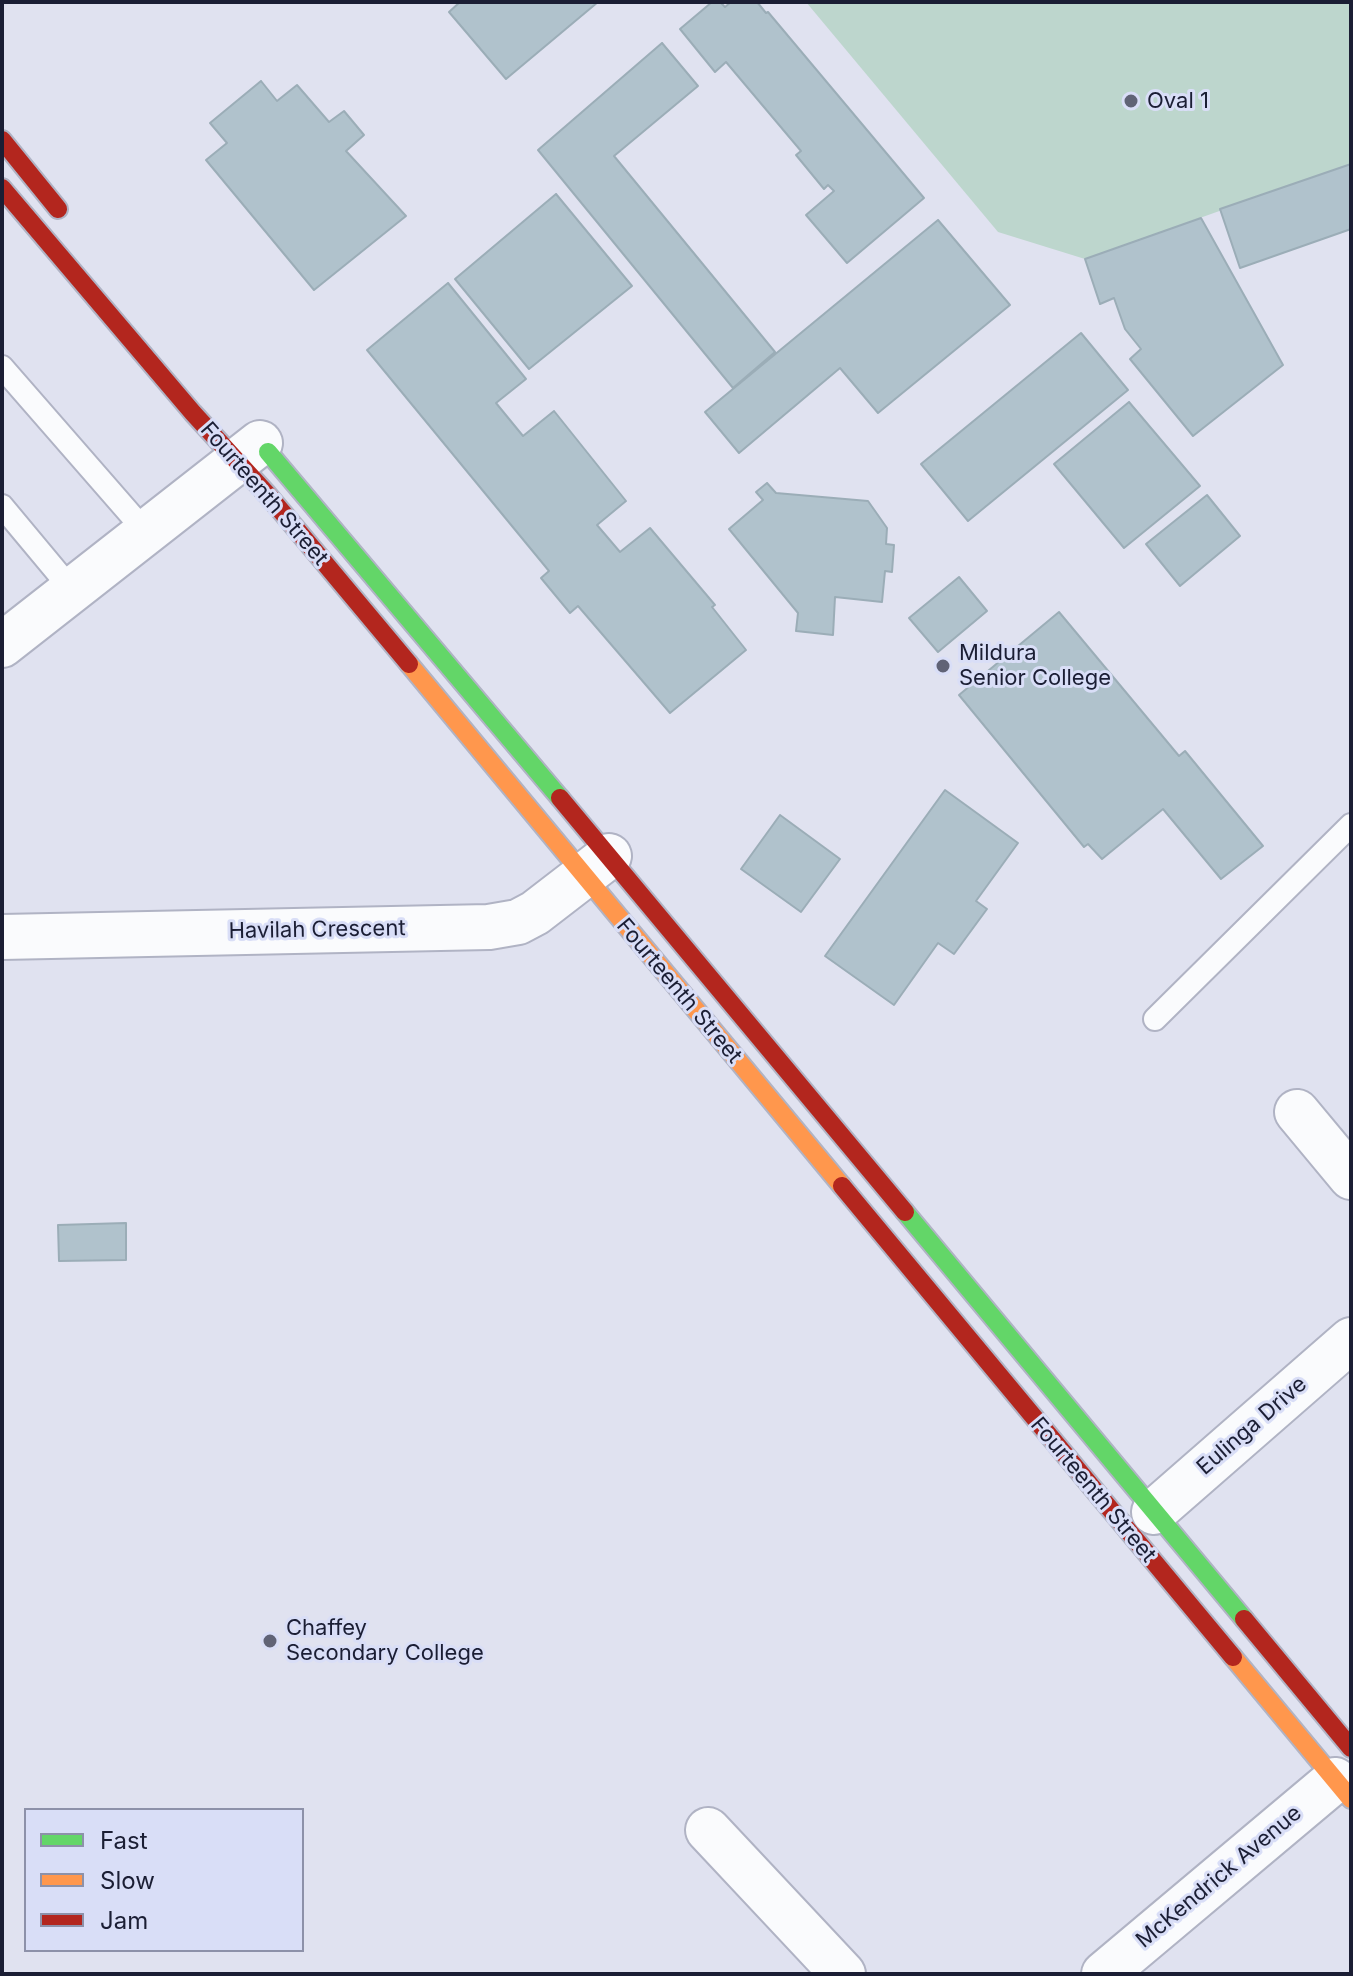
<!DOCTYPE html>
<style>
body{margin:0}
#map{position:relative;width:1353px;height:1976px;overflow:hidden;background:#e0e2f0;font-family:Inter,sans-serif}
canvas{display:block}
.frame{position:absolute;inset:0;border:4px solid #1b1e34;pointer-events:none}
.legend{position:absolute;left:24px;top:1808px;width:280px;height:144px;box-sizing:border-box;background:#d9def7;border:2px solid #8d91a9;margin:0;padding:10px 14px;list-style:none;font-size:24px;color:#1b1e34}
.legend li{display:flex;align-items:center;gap:16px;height:40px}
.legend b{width:40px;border:2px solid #8d91a9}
</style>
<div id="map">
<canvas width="1353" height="1976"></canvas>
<div class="frame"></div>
<ul class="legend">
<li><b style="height:10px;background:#63d668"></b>Fast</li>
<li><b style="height:10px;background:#ff974d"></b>Slow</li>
<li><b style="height:10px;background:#b3261e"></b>Jam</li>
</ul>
</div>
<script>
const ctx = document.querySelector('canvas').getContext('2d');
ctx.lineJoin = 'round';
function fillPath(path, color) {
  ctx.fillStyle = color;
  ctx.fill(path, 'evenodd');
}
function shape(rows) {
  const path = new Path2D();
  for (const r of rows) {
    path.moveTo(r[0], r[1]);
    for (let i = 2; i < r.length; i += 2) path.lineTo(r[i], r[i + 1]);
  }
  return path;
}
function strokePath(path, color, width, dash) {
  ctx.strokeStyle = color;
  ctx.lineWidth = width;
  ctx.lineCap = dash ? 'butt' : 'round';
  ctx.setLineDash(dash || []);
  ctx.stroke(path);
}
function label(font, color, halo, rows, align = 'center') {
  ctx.font = font + ' Inter,sans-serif';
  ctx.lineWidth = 6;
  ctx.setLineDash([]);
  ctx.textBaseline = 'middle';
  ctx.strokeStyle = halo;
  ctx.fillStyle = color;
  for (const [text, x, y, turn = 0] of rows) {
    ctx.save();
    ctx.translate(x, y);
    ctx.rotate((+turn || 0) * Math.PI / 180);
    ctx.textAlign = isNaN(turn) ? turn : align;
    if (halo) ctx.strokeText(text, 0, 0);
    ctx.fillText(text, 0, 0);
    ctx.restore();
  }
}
fillPath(shape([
 [806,2,1351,2,1351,164,1085,259,998,232]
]), '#bdd6cd');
const building = shape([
 [460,2,598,2,506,79,449,12,460,2],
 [712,2,720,2,725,7,731,2,757,2,766,13,768,12,924,198,847,263,806,215,834,191,828,185,824,189,796,155,801,151,726,62,715,72,680,29,712,2],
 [662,43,698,86,614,156,775,352,733,388,538,150,662,43],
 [261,81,277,101,297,85,329,122,344,111,364,135,346,151,406,216,314,290,206,160,227,143,210,123,261,81],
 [1351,164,1351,229,1240,268,1220,209,1351,164],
 [556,194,632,286,529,369,455,279,556,194],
 [1201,218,1283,365,1193,436,1130,359,1141,349,1125,329,1114,298,1100,304,1085,259,1201,218],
 [938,220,1010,305,878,413,840,368,739,453,705,412,938,220],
 [448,283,526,379,496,403,523,436,554,411,626,501,597,525,620,552,650,528,715,605,712,607,746,650,670,713,578,606,570,613,541,578,549,571,367,350,448,283],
 [1081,333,1128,390,968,521,921,464,1081,333],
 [1129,402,1200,486,1124,548,1054,464,1129,402],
 [767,483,776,493,868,501,887,528,886,544,894,545,892,572,885,571,882,602,835,597,833,635,796,631,798,613,729,529,763,500,756,492,767,483],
 [1207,495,1240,536,1180,586,1146,544,1207,495],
 [959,577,987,611,938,652,909,618,959,577],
 [1059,612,1179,756,1185,751,1263,846,1221,879,1163,809,1102,859,1088,844,1084,847,959,695,1059,612],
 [945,790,1018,843,976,901,987,909,954,954,938,943,894,1005,825,956,945,790],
 [780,815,840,859,801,912,741,869,780,815],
 [126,1223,126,1260,59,1261,58,1225,126,1223]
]);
fillPath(building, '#b0c2cc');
strokePath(building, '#9badb7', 2);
const lane = shape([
 [2,367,145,531],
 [2,506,72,590],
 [1155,1019,1351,825]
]);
const street = shape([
 [2,645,260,443],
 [2,937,489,927,518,922,535,913,609,856],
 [1297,1112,1351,1177],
 [1154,1512,1351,1340],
 [708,1830,843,1974],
 [1104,1974,1335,1780]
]);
const fast = shape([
 [268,452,560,798],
 [905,1212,1244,1619]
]);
const slow = shape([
 [409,664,842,1186],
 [1233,1657,1351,1799]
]);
const jam = shape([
 [2,140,58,209],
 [2,188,193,413,267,494,409,664],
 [560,798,905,1212],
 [842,1186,1233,1657],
 [1244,1619,1351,1748]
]);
strokePath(lane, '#b0b3c4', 26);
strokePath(street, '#b0b3c4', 48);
strokePath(fast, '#b0b3c4', 22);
strokePath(slow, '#b0b3c4', 22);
strokePath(jam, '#b0b3c4', 22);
strokePath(lane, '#fafbfd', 22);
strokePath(street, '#fafbfd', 44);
strokePath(fast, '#63d668', 18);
strokePath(slow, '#ff974d', 18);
strokePath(jam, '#b3261e', 18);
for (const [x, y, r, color] of [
 [1131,101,8,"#606376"],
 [943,666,8,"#606376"],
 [270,1641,8,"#606376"]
]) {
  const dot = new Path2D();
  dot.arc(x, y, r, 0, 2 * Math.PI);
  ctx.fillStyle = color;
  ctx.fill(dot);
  strokePath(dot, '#d9def7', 3);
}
label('22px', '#1b1e34', '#d9def7', [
 ["Oval 1",1147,101],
 ["Mildura",959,653],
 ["Senior College",959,678],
 ["Chaffey",286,1628],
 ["Secondary College",286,1653]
], 'left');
label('22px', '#1b1e34', '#d9def7', [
 ["Fourteenth Street",264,494,49],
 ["Havilah Crescent",317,930,-1],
 ["Fourteenth Street",679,991,50],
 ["Eulinga Drive",1252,1426,-41],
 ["Fourteenth Street",1093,1490,50],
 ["McKendrick Avenue",1219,1877,-40]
]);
</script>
